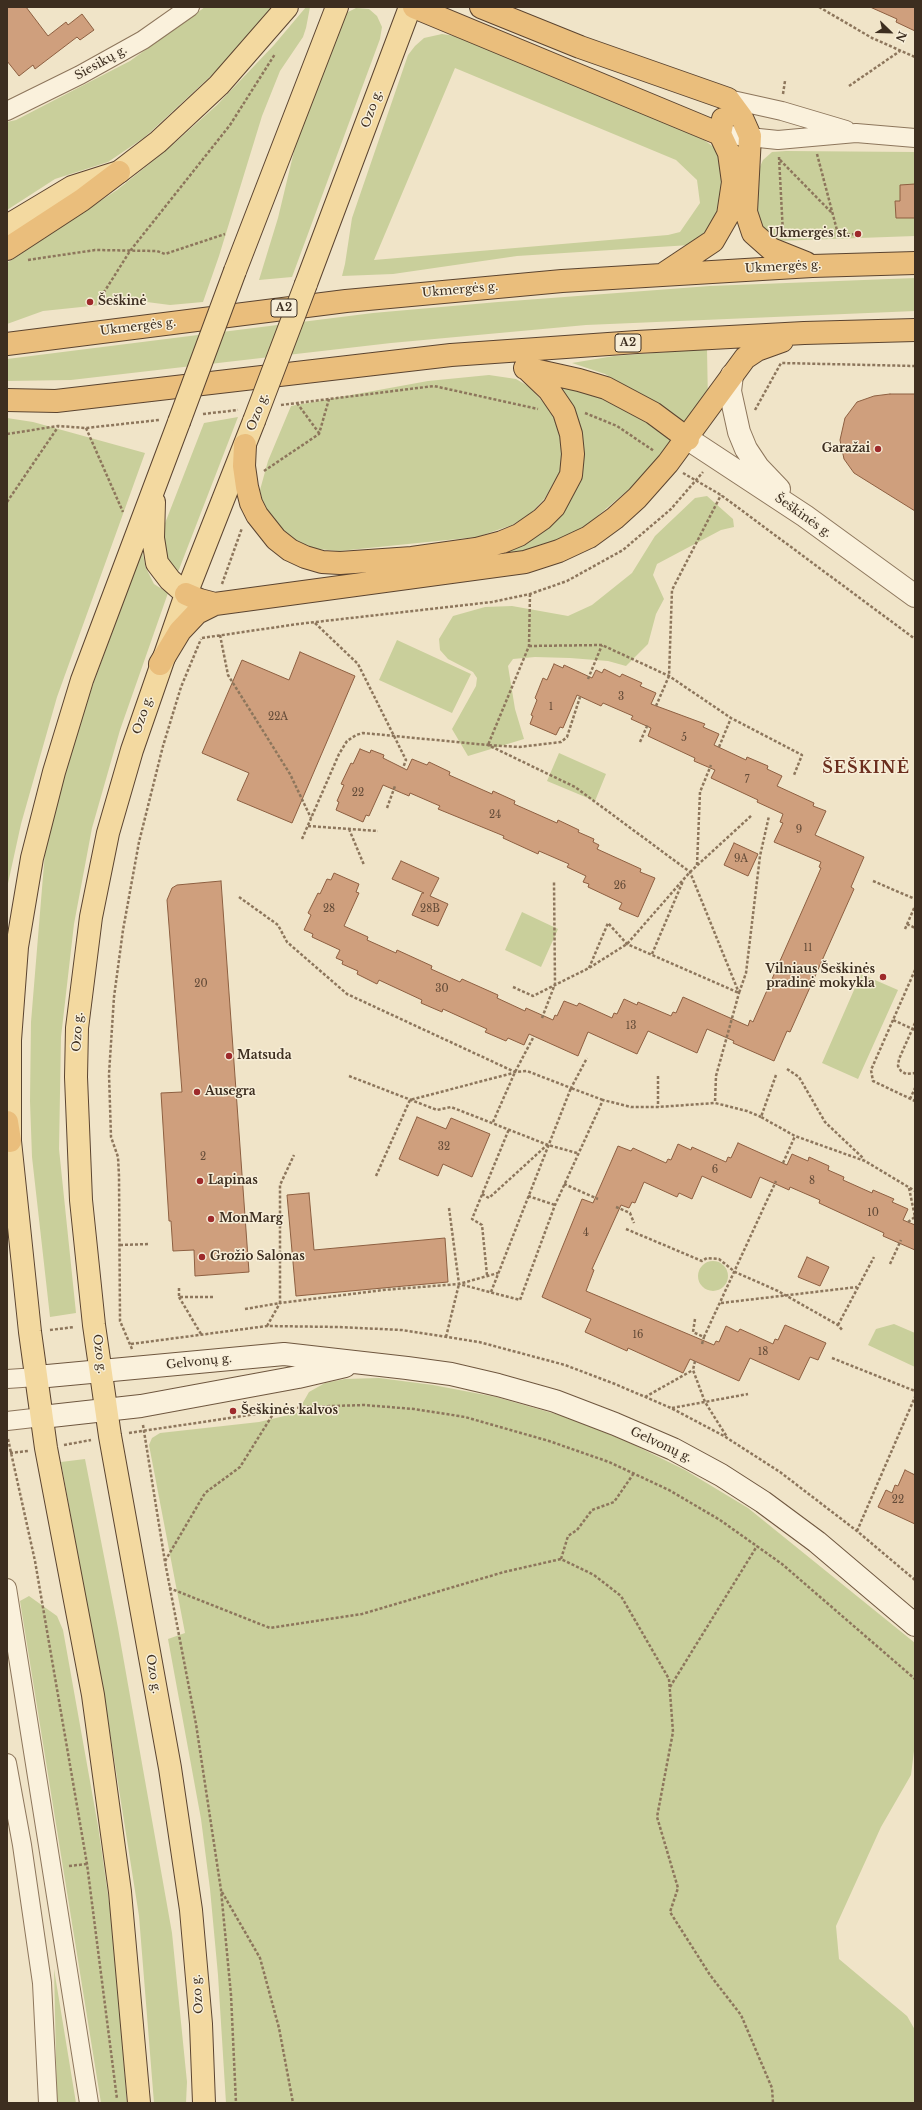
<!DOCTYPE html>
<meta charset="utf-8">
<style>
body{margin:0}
#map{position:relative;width:922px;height:2110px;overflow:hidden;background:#f0e4c8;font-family:"Libre Baskerville",serif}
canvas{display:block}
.frame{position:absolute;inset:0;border:8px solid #3d2e20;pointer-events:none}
.north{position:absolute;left:870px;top:12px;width:40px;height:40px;-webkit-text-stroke:3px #f7eed8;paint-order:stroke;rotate:113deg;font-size:11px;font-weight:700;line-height:16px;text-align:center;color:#3d2e20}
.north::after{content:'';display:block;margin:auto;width:14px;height:18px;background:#3d2e20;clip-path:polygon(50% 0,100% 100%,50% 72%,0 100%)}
</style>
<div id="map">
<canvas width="922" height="2110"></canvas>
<div class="frame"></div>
<div class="north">N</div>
</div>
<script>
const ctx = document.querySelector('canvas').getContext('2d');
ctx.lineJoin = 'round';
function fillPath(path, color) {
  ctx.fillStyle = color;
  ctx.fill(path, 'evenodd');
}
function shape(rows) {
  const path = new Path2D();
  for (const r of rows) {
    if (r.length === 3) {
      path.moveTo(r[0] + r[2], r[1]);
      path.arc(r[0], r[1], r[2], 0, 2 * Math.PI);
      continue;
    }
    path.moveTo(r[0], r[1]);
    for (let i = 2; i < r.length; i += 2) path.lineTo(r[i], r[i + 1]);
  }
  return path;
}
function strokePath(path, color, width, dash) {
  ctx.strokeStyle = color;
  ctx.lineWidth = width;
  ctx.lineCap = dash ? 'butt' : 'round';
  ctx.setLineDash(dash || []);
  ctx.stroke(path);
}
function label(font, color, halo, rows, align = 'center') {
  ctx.font = font + ' "Libre Baskerville",serif';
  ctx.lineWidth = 3;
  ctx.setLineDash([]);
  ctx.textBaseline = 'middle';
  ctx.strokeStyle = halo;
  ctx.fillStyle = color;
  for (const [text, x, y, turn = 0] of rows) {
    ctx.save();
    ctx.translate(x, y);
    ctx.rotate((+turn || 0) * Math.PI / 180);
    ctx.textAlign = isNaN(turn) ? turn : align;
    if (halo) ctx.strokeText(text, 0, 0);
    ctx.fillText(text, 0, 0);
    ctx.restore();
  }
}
fillPath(shape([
 [205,7,274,7,253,32,214,73,145,137,108,162,55,179,7,210,7,122,16,120,130,61],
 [306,7,310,7,306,28,303,37,280,71,262,116,219,256,203,302,170,305,139,301,43,311,7,324,7,263,117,190,169,148,217,105,274,45],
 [356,8,369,9,377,16,382,27,380,39,292,277,259,280,278,218,296,143,339,26,346,13],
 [442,34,455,36,633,108,704,140,715,148,721,157,725,183,714,225,708,237,690,245,517,256,393,274,342,276,345,264,352,218,408,55,415,46,424,38],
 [455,68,676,160,697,180,700,203,680,232,668,235,374,260],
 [786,151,915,152,915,236,776,241,759,232,754,180,763,160,772,152],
 [915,278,915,311,586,325,391,343,71,380,7,381,7,359,373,313,498,302,710,286],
 [707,349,708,404,688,429,650,400,626,386,605,374,572,363,614,356],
 [489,375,516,379,528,386,545,404,557,423,563,442,563,460,560,471,545,498,531,513,512,525,477,537,339,551,318,549,302,545,276,528,262,500,260,490,268,461,291,406,428,381],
 [549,379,584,388,644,416,672,441,642,478,588,524,561,540,532,551,477,563,578,480],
 [238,417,178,572,170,567,166,560,162,531,204,423],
 [7,418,33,422,145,453,57,697,21,824,7,888],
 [707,496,733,519,734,527,721,530,657,564,653,575,664,599,656,614,648,644,626,666,608,661,570,658,535,657,513,659,508,666,515,709,524,739,468,756,452,729,476,686,477,678,473,672,448,659,440,650,439,639,453,616,485,607,512,606,568,616,592,605,632,573,655,536,695,498],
 [142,551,146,568,154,584,168,593,120,730,92,828,74,924,61,1037,59,1149,76,1313,50,1317,32,1157,30,1101,31,1022,45,852,60,789,90,693],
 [397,640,471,674,452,713,379,680],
 [559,753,606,774,595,801,547,781],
 [522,912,558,929,541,967,505,950],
 [861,974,898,990,858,1079,822,1063],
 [713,1276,15],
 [894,1324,915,1333,915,1367,868,1345,876,1329],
 [379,1378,433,1385,496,1397,566,1417,626,1441,685,1470,748,1508,915,1643,915,1743,911,1775,881,1827,836,1926,839,1959,907,2016,915,2030,915,2103,226,2103,218,1975,210,1889,201,1819,168,1639,185,1633,149,1445,152,1438,160,1433,259,1422,297,1413,309,1392,325,1383,345,1379],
 [85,1459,118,1628,172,1933,187,2082,186,2103,154,2103,139,1916,108,1720,61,1462],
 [29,1596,57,1616,63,1630,98,1826,113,1929,127,2103,101,2103,20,1601],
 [54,1969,76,2103,57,2103]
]), '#c9cf9b');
const building = shape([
 [7,7,26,7,48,36,66,22,68,25,82,14,94,30,80,40,77,37,35,69,33,65,19,76,7,61,7,7],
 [870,7,915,7,915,31,896,22,897,19,870,7],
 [915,184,915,218,896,218,895,201,900,201,900,185,915,184],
 [890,394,915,394,915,511,854,473,844,459,840,440,845,418,857,402,874,396,890,394],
 [300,652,355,676,292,823,237,800,249,773,202,753,242,660,289,680,300,652],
 [554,664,563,668,564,665,592,678,596,670,602,673,604,669,620,677,622,674,642,683,640,686,656,693,651,704,705,724,703,727,719,734,714,745,746,760,747,757,768,766,767,769,782,776,777,786,814,803,813,806,826,811,815,835,864,857,851,887,854,889,790,1032,787,1031,774,1061,733,1043,734,1041,707,1029,697,1053,648,1031,637,1054,588,1032,578,1056,529,1034,524,1045,508,1038,506,1041,485,1032,487,1029,443,1009,442,1012,421,1003,422,1000,379,980,377,984,357,974,358,971,342,964,343,961,336,958,340,950,312,937,313,934,304,930,311,915,308,913,318,893,320,894,327,879,331,880,334,873,359,884,356,892,359,893,344,926,368,937,367,940,396,953,397,950,432,966,431,969,460,982,462,979,498,995,497,998,525,1011,526,1008,553,1020,555,1015,557,1016,564,1001,577,1006,579,1003,612,1018,614,1013,617,1014,624,999,637,1005,638,1002,671,1016,673,1012,676,1013,683,997,748,1026,750,1020,753,1022,814,884,821,868,819,867,821,862,774,842,783,823,780,822,783,814,757,802,758,800,711,778,715,770,694,761,695,758,648,736,651,728,631,719,633,716,603,703,601,706,577,695,563,728,560,727,556,735,530,724,533,716,531,715,537,700,535,698,543,678,547,680,554,664],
 [360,749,370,753,371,750,384,755,383,758,407,770,412,759,427,765,429,762,450,772,449,775,492,794,493,791,515,801,514,804,557,823,558,820,579,830,578,832,594,839,593,842,599,845,597,849,641,869,640,872,655,878,638,917,619,909,622,903,588,887,589,884,583,882,586,876,567,867,569,864,539,851,538,854,503,838,504,836,438,809,440,806,410,793,409,796,383,785,369,816,366,815,363,822,336,810,339,802,337,801,344,785,341,784,351,763,353,764,360,749],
 [734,843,758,854,748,876,724,865,734,843],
 [401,861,439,878,430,896,448,904,438,926,412,915,422,893,424,893,392,879,401,861],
 [221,881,249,1272,195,1276,194,1250,173,1251,171,1221,169,1221,161,1093,182,1092,167,900,172,888,177,885,221,881],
 [417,1117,446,1129,451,1118,490,1134,472,1177,443,1164,438,1176,399,1159,417,1117],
 [738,1143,787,1165,792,1154,808,1161,809,1157,829,1166,828,1170,844,1177,843,1180,872,1193,873,1190,894,1199,892,1202,908,1209,903,1220,915,1225,915,1250,883,1236,884,1233,819,1203,820,1200,790,1187,789,1190,760,1177,751,1198,702,1176,692,1199,679,1193,677,1197,644,1182,635,1203,632,1202,629,1208,621,1205,592,1269,594,1270,586,1291,714,1345,716,1341,719,1342,726,1326,738,1332,740,1329,773,1344,775,1339,778,1340,785,1325,826,1343,818,1360,810,1357,799,1380,750,1358,739,1381,690,1359,683,1373,628,1348,627,1351,585,1332,591,1319,542,1297,582,1199,593,1203,618,1146,631,1151,633,1148,666,1163,668,1159,671,1160,678,1144,691,1150,692,1147,726,1162,728,1157,731,1158,738,1143],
 [309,1193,314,1250,445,1238,448,1282,296,1296,287,1195,309,1193],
 [807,1257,829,1267,820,1286,798,1277,807,1257],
 [905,1470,915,1475,915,1524,878,1507,886,1490,892,1493,895,1485,898,1486,905,1470]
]);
fillPath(building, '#cf9f7d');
strokePath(building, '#8d5f41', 1);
const minor = shape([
 [728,99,782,111,846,130],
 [7,111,80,75,143,40,190,7],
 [720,134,778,140,856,133,915,138],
 [7,1379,37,1377],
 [7,1421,42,1417],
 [7,1588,89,2103],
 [7,1763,22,1845,42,1983,48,2103]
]);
const tertiary = shape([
 [732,375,730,391,739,432,746,449,758,467,779,489],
 [688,439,805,516,915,596]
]);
const secondary = shape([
 [37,1377,284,1354,407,1368,451,1374,498,1385,555,1401,615,1424,673,1449,721,1475,763,1502,817,1542,915,1625],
 [42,1417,141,1406,298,1377,345,1366]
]);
const primary = shape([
 [7,226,72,187,119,172,158,142,219,85,287,7],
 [235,271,337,7],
 [306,284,410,7],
 [154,502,153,538,157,563,170,580,186,594],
 [139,2103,120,1892,93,1695,46,1448,30,1332,10,1141,10,1040,17,947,32,858,54,772,82,680,179,422],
 [204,2103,201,2024,191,1910,170,1768,110,1436,94,1325,81,1200,76,1077,77,1028,91,917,108,833,132,750,186,594,254,421]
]);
const trunk = shape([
 [414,7,720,134],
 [481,7,580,47,728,99,742,118,750,136,746,212,753,233,771,249,806,263],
 [7,249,82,200,119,172],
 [665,273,713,241,728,215,733,182,729,153,720,134,723,119],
 [7,344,346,301,562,281,812,266,915,263],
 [525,368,579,380,606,388,653,413,688,439],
 [7,400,56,401,451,355,637,342,804,333,915,330],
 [245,445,244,466,247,487,251,503,257,515,276,539,290,550,305,557,322,562,340,563,412,558,476,549,502,542,519,535,542,519,554,507,571,475,573,454,571,434,564,412,549,390,527,369],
 [186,594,200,600,215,604],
 [160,664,180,631,197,613,215,604,525,562,559,551,589,537,615,518,637,498,668,463,745,358,757,350,782,341],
 [7,1122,10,1141]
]);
strokePath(minor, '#8d765c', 20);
strokePath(tertiary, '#8d765c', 24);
strokePath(secondary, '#6f573f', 24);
strokePath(primary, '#5b4430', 24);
strokePath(trunk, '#5b4430', 24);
strokePath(shape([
 [819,7,872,38,915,57],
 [849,86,900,51],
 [783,94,785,81],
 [817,154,838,234],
 [779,157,783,234],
 [780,160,832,213],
 [792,236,858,234],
 [28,260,95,250,157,251,165,254,225,234],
 [101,297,130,251,230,125,275,54],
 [297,403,319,433],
 [281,405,434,386,538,409],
 [755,410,781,363,915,366],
 [585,413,617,426,654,451],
 [203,414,238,410],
 [86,428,123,512],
 [7,434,58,426,86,428,159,420],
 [264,471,319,434,329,399],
 [683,473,721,495,915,639],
 [7,502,58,427],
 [222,584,242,528],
 [530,594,529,646,488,745,519,747,561,742,567,737,580,697],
 [315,623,358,664,406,760,403,768],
 [220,635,228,675,290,774,311,818],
 [202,638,298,624,492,602,530,594,567,581,623,550,671,509,703,472],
 [529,646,602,645,669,676,731,718,802,755,794,775],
 [588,679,602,645],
 [656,706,669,676,672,590,721,495],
 [640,742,648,724],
 [719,747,731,718],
 [387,808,395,786],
 [308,826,378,831],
 [349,829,364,865],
 [302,839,339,754,347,741,356,735,363,733,488,745,575,787,690,872,739,993,716,1076,715,1103],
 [697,865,700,792,711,765],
 [873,881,915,899],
 [239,897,278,925,287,942,347,994,515,1072,527,1071,571,1088,587,1058],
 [907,924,915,928],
 [905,929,915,906],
 [652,954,683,881],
 [589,968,608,923,627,944,739,993,746,973,760,856,769,816],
 [915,970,893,1020,915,1030],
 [513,987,533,996,589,968,627,944,690,872,752,815],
 [542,1018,555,984,554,881],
 [893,1020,871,1070,873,1081,915,1101],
 [915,1023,899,1059,898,1066,901,1071,906,1074,915,1073],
 [787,1069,799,1077,825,1122,864,1159],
 [776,1075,761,1117,795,1136,865,1161,915,1191],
 [349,1076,437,1110,451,1107,548,1145,577,1153],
 [658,1076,658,1107],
 [910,1099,915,1088],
 [493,1122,515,1072,534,1036],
 [783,1163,795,1136],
 [376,1176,410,1100,513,1073],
 [564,1184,598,1199],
 [909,1188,915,1217],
 [482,1194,489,1198,547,1145],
 [528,1196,555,1205],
 [616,1207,630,1213,634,1223],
 [449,1208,459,1284,520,1300,555,1205,603,1100,631,1107,658,1107,715,1103,747,1111,761,1117],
 [908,1222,915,1217],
 [626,1229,702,1261,707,1258,719,1259,735,1272,778,1291,838,1325,843,1331],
 [120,1245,150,1244],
 [890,1264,901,1240],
 [487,1275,482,1225,472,1219,509,1129],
 [179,1288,179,1297,215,1297],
 [491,1292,571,1088,603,1100],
 [179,1297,201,1334],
 [721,1303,857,1287],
 [245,1309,280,1303,280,1185,294,1155],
 [695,1319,693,1332,704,1337,776,1181],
 [838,1325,874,1257],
 [267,1326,280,1303,383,1290,459,1284,498,1273],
 [50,1330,74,1327],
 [446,1337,459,1284],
 [131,1344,267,1326,338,1327,402,1330,479,1342,565,1365,615,1384,671,1408,724,1436,780,1472,857,1531,915,1580],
 [702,1344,704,1337],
 [132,1349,120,1321,119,1176,118,1157,111,1137,109,1074,114,997,123,930,139,842,163,746,181,687,201,639],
 [832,1358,915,1391],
 [695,1361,693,1370,705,1402,727,1437],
 [645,1397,693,1370],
 [672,1408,748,1394],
 [143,1425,165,1562,196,1724,221,1890,231,1995,236,2103],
 [129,1433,303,1407,364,1405,414,1409,465,1417,549,1441,609,1462,669,1490,720,1520,782,1564,915,1679],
 [8,1439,35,1561,87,1864,117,2099],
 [64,1445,91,1440],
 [10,1453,28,1451],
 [857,1531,915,1397],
 [561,1559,568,1536,577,1530,592,1510,614,1502,634,1473],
 [165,1561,205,1493,240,1467,275,1411],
 [169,1588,270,1628,362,1614,504,1572,561,1559,594,1575,621,1596,669,1679,673,1732,657,1817,678,1888,670,1912,710,1975,741,2015,772,2088,773,2103],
 [670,1687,757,1546],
 [69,1866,87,1864],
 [222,1892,260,1958,279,2028,293,2103]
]), '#8d765c', 2.5, [3, 2]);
strokePath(minor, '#faf1dc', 18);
strokePath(tertiary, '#faf1dc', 22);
strokePath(secondary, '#faf1dc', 22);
strokePath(primary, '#f3d9a0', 22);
strokePath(trunk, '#eabe7c', 22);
const primaryBridge = shape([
 [254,421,306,284],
 [179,422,235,271]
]);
strokePath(primaryBridge, '#5b4430', 24, []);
strokePath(primaryBridge, '#f3d9a0', 22);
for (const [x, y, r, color] of [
 [858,234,4,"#9e2a2b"],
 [90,302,4,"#9e2a2b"],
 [878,449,4,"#9e2a2b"],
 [883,977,4,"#9e2a2b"],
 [229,1056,4,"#9e2a2b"],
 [197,1092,4,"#9e2a2b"],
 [200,1181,4,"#9e2a2b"],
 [211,1219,4,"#9e2a2b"],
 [202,1257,4,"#9e2a2b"],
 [233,1411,4,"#9e2a2b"]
]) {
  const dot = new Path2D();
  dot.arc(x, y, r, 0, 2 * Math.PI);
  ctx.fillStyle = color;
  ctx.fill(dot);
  strokePath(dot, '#f7eed8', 1.5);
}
label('10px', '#624a37', null, [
 ["3",621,697],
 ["1",551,707],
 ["22A",278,717],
 ["5",684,738],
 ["7",747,780],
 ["22",358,793],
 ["24",495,815],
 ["9",799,830],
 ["9A",741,859],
 ["26",620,886],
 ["28",329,909],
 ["28B",430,909],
 ["11",808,948],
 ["20",201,984],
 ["30",442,989],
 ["13",631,1026],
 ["32",444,1147],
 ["2",203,1157],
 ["6",715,1170],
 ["8",812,1181],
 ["10",873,1213],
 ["4",586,1233],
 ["16",638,1335],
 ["18",763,1352],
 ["22",898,1500]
]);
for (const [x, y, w] of [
 [284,308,26],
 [628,343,26]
]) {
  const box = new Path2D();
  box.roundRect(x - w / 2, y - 9, w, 18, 3);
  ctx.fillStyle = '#f7eed8';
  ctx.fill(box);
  strokePath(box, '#3d2e20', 1);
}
label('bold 11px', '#3d2e20', null, [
 ["A2",284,308],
 ["A2",628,343]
]);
label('12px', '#3d2e20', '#f7eed8', [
 ["Siesikų g.",101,63,-29],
 ["Ozo g.",372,109,-70],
 ["Ukmergės g.",783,267,-3],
 ["Ukmergės g.",460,290,-5],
 ["Ukmergės g.",138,327,-7],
 ["Ozo g.",258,412,-69],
 ["Šeškinės g.",803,516,35],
 ["Ozo g.",143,715,-72],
 ["Ozo g.",78,1032,-87],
 ["Ozo g.",99,1354,82],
 ["Gelvonų g.",199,1362,-6],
 ["Gelvonų g.",661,1445,25],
 ["Ozo g.",153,1674,80],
 ["Ozo g.",198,1994,-95]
]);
label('bold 12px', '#3d2e20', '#f7eed8', [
 ["Ukmergės st.",850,234,"right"],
 ["Šeškinė",98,302],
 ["Garažai",870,449,"right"],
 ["Vilniaus Šeškinės",875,970,"right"],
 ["pradinė mokykla",875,984,"right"],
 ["Matsuda",237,1056],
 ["Ausegra",205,1092],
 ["Lapinas",208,1181],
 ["MonMarg",219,1219],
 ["Grožio Salonas",210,1257],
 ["Šeškinės kalvos",241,1411]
], 'left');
ctx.letterSpacing = '1px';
label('bold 16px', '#6b2e1e', '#f7eed8', [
 ["ŠEŠKINĖ",866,768]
]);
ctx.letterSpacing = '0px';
</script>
